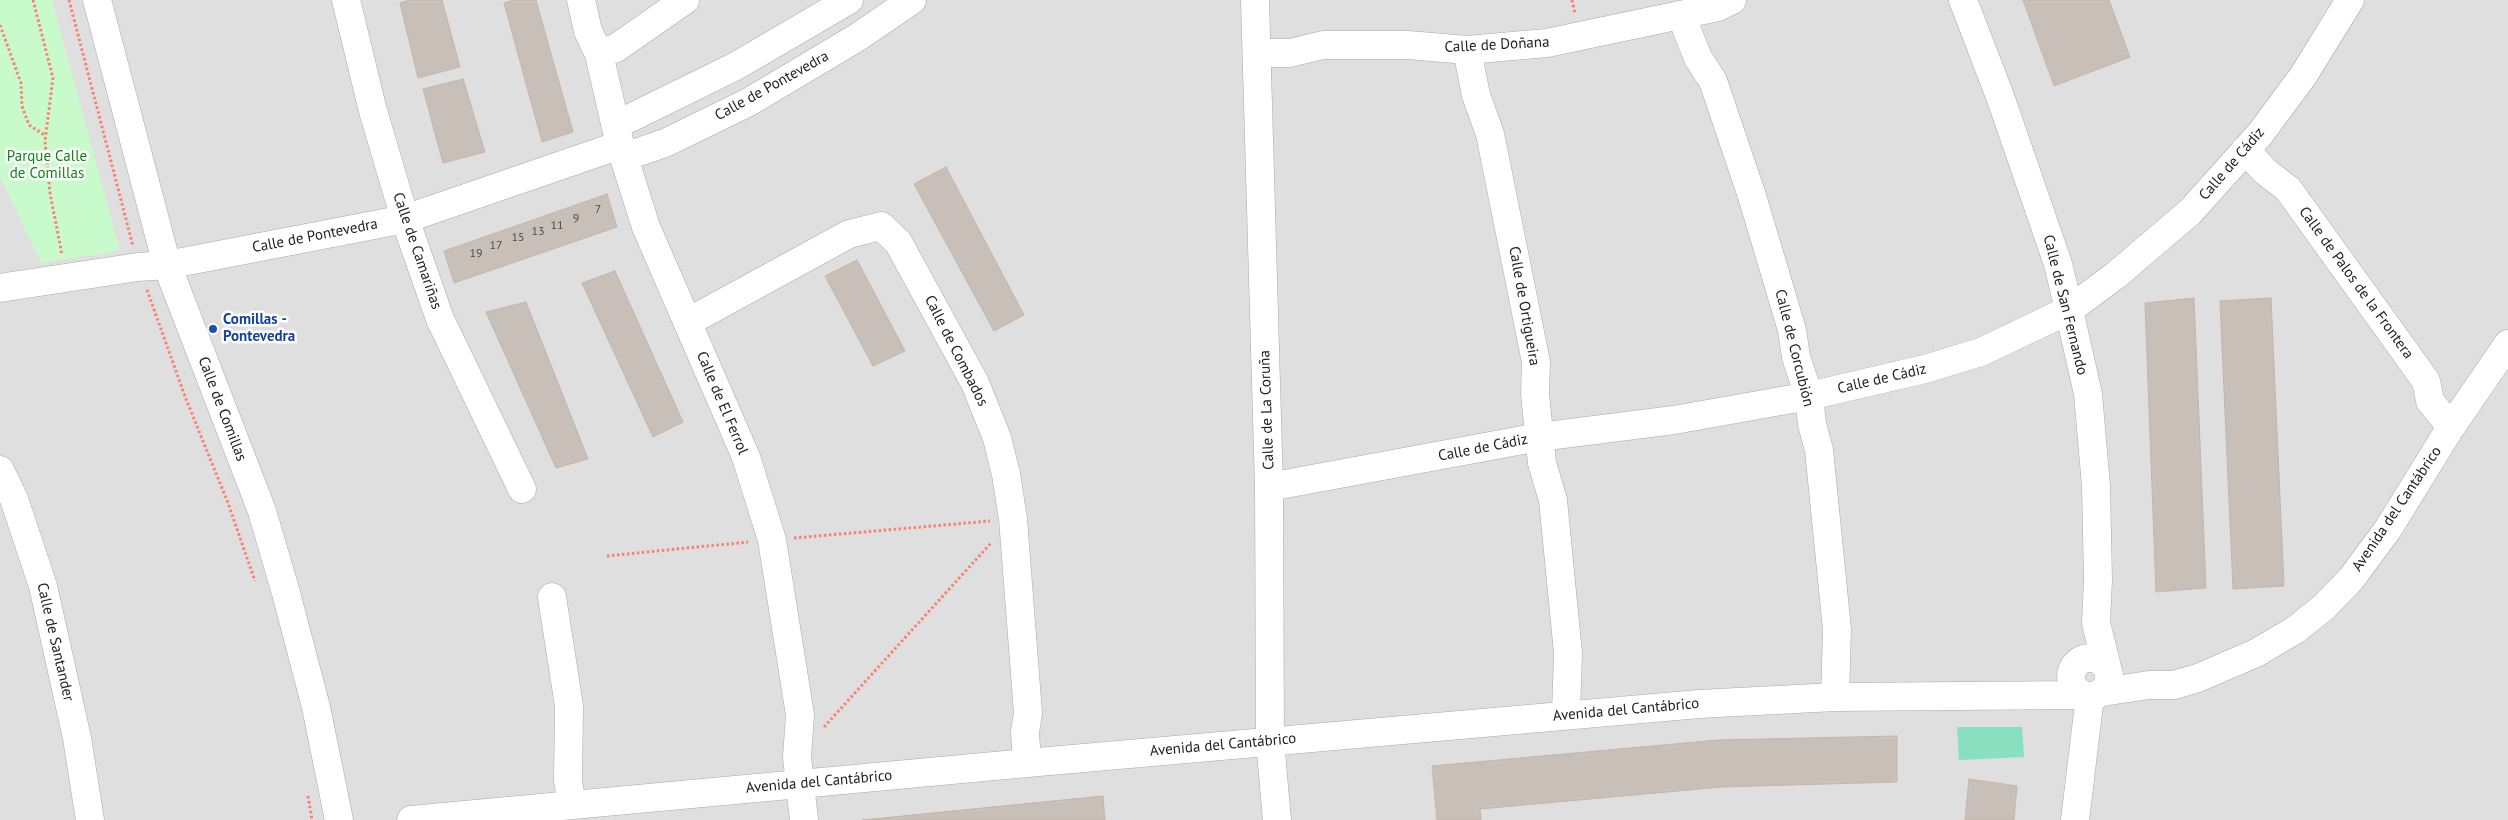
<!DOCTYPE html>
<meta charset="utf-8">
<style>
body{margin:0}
canvas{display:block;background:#f2efe9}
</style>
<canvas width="2508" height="820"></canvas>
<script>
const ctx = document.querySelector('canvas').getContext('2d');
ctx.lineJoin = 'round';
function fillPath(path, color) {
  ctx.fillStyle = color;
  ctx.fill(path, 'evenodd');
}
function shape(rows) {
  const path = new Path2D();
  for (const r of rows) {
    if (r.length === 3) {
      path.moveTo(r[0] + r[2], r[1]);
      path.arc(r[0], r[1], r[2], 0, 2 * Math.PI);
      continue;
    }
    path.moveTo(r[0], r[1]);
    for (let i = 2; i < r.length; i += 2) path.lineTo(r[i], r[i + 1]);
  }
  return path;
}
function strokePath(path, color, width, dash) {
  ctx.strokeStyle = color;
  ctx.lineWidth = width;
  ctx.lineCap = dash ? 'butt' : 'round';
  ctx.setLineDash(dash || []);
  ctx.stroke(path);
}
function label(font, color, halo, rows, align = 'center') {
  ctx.font = font + ' "PT Sans",sans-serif';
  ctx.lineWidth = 5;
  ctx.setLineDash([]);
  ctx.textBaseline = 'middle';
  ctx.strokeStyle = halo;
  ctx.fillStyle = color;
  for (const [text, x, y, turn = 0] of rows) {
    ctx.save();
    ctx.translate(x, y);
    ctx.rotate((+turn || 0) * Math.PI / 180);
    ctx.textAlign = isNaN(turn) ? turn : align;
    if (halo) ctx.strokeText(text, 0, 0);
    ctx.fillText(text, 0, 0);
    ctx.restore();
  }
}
fillPath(shape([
 [0,0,2508,0,2508,820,0,820]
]), '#e0dfdf');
fillPath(shape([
 [0,0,52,0,120,251,41,263,0,177]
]), '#c8facc');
fillPath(shape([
 [1957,727,2022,727,2024,757,1959,760]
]), '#88e0be');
const building = shape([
 [410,0,442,0,460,67,418,78,400,3,410,0],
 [514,0,536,0,573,132,542,142,504,3,514,0],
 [2023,0,2109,0,2130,57,2054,86,2023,0],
 [463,79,485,152,443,163,423,89,463,79],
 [946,167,1024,315,994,331,914,184,946,167],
 [607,194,617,227,454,283,444,251,607,194],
 [857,260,905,351,873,366,825,276,857,260],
 [615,271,683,422,653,437,582,283,615,271],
 [2194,298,2206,588,2156,592,2145,303,2194,298],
 [2271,298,2284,586,2233,589,2220,301,2271,298],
 [526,302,588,459,556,468,486,312,526,302],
 [1897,736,1897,782,1722,787,1480,809,1481,820,1437,820,1432,766,1718,740,1897,736],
 [1969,779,2017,786,2014,820,1965,820,1969,779],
 [1103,796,1105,820,862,820,1103,796]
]);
fillPath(building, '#c7bfb8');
strokePath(building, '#c4b6ab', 1);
const minor = shape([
 [97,0,167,265,262,511,286,593,316,707,339,820],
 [346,0,373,111,405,219,440,319,522,489],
 [581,0,588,31,599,54,620,145,646,227,746,457,772,540,800,715,797,757,804,820],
 [1255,0,1269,487,1270,741,1277,820],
 [1963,0,2001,99,2058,264,2069,310,2088,394,2096,486,2098,580,2096,623,2107,667],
 [1681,15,1698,58,1713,81,1752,196,1792,330,1796,357,1809,396,1812,424,1819,450,1837,629,1835,697],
 [1467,50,1476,95,1490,134,1536,362,1535,394,1542,463,1553,500,1568,653,1566,714],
 [1257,53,1290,53,1323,45,1408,45,1467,50,1547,43,1718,7,1732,0],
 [599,54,616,48,685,0],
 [616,125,736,66,849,0],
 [2245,150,2266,172,2288,189,2426,381,2430,401,2451,427],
 [624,157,665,143,749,102,858,37,912,0],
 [0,288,138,267,167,265,405,219,620,145],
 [688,322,849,234,881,226,898,242,975,383,997,438,1006,474,1013,519,1028,713,1025,732,1027,763],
 [0,470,14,499,43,586,77,738,90,820],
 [1269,487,1539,437,1674,420,1809,396,1925,369,1981,352,2069,310,2116,275,2190,212,2260,134,2303,76,2350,0],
 [552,597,569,706,568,781,572,805],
 [2090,677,19],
 [2102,692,2149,685,2174,685,2198,678,2256,653,2295,630,2324,607,2351,579,2388,529,2451,427,2508,344],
 [411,820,1027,763,1699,704,1835,697,2083,695],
 [2075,820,2090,696]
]);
strokePath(minor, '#a9a9a9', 29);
strokePath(shape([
 [33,0,53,78,45,141,50,193,62,255],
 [69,0,133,246],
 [1572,0,1575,14],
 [0,25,21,83,22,106,29,125,46,136],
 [147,290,186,399,228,503,255,581],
 [794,538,990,521],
 [607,556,748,542],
 [824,727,991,543],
 [308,796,312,820]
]), '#fa8072', 3, [2.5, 2.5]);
strokePath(minor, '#fff', 28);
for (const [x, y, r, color] of [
 [213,329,5,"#1a4fb4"]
]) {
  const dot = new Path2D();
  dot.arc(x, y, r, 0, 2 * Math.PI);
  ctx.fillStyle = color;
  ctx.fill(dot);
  strokePath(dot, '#fff', 2);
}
label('12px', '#4b4948', null, [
 ["7",598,210],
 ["9",576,219],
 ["11",557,226],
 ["13",538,232],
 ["15",518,238],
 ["17",496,246],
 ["19",476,254]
]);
label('15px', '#222', '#fff', [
 ["Calle de Doñana",1497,45,-3],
 ["Calle de Pontevedra",772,86,-29],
 ["Calle de Cádiz",2232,164,-49],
 ["Calle de Pontevedra",315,236,-11],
 ["Calle de Camariñas",417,251,71],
 ["Calle de Palos de la Frontera",2356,283,54],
 ["Calle de San Fernando",2065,305,76],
 ["Calle de Ortigueira",1524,306,80],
 ["Calle de Corcubión",1794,348,76],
 ["Calle de Combados",956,351,63],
 ["Calle de Cádiz",1882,379,-13],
 ["Calle de El Ferrol",722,403,67],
 ["Calle de Comillas",222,409,69],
 ["Calle de La Coruña",1267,410,-92],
 ["Calle de Cádiz",1483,448,-11],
 ["Avenida del Cantábrico",2397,509,-56],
 ["Calle de Santander",55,642,77],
 ["Avenida del Cantábrico",1626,710,-5],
 ["Avenida del Cantábrico",1223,745,-5],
 ["Avenida del Cantábrico",819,782,-5]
]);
label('15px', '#0c8416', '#fff', [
 ["Parque Calle",47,157],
 ["de Comillas",47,174]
]);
label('bold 15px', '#164399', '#fff', [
 ["Comillas -",223,320],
 ["Pontevedra",223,337]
], 'left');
</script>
